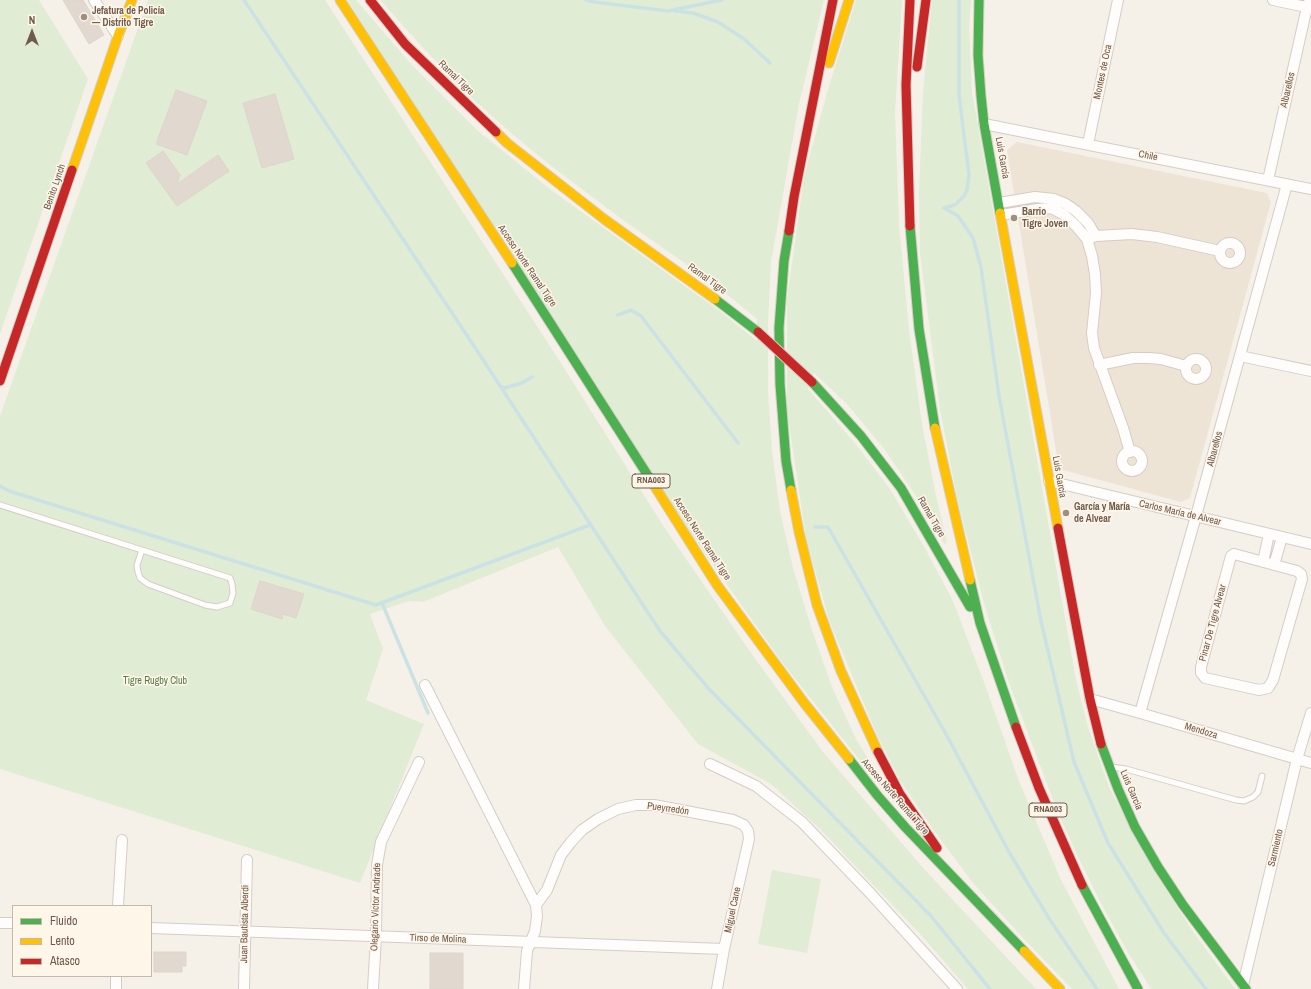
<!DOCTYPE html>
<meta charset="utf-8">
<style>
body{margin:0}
#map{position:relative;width:1311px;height:989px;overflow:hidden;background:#f5f1e8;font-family:"Archivo Narrow",sans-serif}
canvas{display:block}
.legend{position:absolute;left:12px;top:905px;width:140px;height:72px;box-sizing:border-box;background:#fef6e9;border:1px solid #c6b8aa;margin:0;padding:5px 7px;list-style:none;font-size:12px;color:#715a4b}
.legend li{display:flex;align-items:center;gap:8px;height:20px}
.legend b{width:20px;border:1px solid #c6b8aa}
.north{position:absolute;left:12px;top:12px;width:40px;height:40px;-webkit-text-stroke:3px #fef6e9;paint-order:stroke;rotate:0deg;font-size:11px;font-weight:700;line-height:16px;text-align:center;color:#715a4b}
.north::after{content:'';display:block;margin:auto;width:14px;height:18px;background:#715a4b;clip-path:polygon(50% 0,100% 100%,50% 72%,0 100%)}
</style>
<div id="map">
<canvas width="1311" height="989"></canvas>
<ul class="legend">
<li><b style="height:5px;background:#4caf50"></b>Fluido</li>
<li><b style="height:5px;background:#ffc107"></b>Lento</li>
<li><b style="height:5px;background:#c62828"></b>Atasco</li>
</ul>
<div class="north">N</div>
</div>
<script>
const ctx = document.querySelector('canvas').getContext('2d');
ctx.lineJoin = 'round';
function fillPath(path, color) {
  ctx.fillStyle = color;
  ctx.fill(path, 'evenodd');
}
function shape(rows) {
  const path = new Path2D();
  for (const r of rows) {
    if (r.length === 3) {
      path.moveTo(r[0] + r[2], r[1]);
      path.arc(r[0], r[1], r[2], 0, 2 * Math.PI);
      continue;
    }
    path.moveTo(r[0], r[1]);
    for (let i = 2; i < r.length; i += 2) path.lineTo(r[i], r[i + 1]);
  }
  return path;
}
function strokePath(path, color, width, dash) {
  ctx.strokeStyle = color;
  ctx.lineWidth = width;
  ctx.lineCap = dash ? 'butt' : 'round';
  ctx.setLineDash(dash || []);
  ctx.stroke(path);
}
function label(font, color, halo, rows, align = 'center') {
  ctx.font = font + ' "Archivo Narrow",sans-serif';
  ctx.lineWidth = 3;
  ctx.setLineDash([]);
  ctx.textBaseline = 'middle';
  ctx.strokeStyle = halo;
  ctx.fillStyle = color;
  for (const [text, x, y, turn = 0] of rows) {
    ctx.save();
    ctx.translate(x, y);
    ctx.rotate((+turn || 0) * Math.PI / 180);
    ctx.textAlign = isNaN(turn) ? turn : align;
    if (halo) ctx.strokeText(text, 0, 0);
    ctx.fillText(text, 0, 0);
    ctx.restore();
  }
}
fillPath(shape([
 [1017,142,1267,193,1271,202,1190,498,1181,502,1063,470,1058,463,1007,150]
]), '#eee4d6');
fillPath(shape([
 [0,0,39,0,88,79,0,334],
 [148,0,325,0,559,360,664,527,751,653,823,752,925,870,1036,989,968,989,922,936,820,829,771,784,698,744,605,626,558,547,423,602,409,601,370,614,383,649,366,700,424,724,360,883,0,769,0,416],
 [347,0,356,0,412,65,477,130,551,190,721,312,757,341,757,319,713,283,619,217,550,165,511,133,474,100,425,50,380,0,824,0,816,33,799,104,771,262,768,322,768,392,772,451,780,511,793,568,811,627,832,687,856,739,887,790,885,792,781,661,690,532],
 [856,0,902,0,895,113,899,224,909,330,922,424,936,496,947,541,945,545,924,508,885,450,847,404,814,373,808,389,854,442,890,489,926,550,953,601,985,685,1019,781,1061,880,1119,989,1072,989,1024,939,973,883,935,832,901,782,877,735,829,620,806,538,787,410,787,300,804,176,829,86],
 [932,0,971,0,969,25,972,92,1076,680,1088,727,1109,787,1152,868,1194,933,1235,989,1151,989,1126,949,1102,905,1080,861,1058,813,1009,683,984,603,957,498,940,409,920,253,919,192,923,92],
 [772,870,821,879,807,953,758,944]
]), '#e1ecd4');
strokePath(shape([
 [244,0,476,349,660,631,709,689,931,916,990,989],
 [586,0,594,2,668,11,722,0],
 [676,11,693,13,718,22,744,39,770,63],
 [944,208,958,216,973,238,981,267,999,396,1041,621,1074,762,1108,843,1164,933,1206,989],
 [944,208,955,205,964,196,967,190,969,175,959,95,959,0],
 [618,315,631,310,641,316,738,443],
 [500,386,505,388,522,383,532,377],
 [0,486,9,491,376,605,590,525],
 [815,527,828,527,946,734,1009,852,1050,920,1097,989],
 [382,603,428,713]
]), '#cbe2e4', 3.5);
const building = shape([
 [63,0,83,0,104,35,89,44,63,0],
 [176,90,207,101,187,155,156,144,176,90],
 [275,94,294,159,262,168,243,103,275,94],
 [163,151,180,175,177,184,218,155,229,171,177,206,146,163,163,151],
 [260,581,304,594,296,618,283,614,282,619,251,609,260,581],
 [154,952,186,952,186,966,182,966,182,972,154,972,154,952],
 [430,953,463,953,463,989,430,989,430,953]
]);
fillPath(building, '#e1d9d0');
strokePath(building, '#ded4cb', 1);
const lane = shape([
 [0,505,230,578,232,584,233,593,230,603,217,607,205,605,148,584,140,578,138,572,137,565,142,550],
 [1111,767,1126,769,1236,800,1244,801,1253,797,1258,792,1262,776]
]);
const street = shape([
 [94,0,118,36],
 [1273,0,1311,8],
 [984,124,1311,189],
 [1088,144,1118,0],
 [1268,180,1307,7,1310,0],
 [999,203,1035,197,1054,199,1066,204,1076,211,1088,223,1096,236],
 [1001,215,1038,209,1051,208,1063,214,1076,226,1087,239,1092,256,1095,274,1096,293,1092,333,1094,348,1123,428,1130,452],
 [1087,239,1096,236,1132,234,1157,237,1220,251],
 [1230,253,10],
 [1240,356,1311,371],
 [1196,369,10],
 [1099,365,1133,358,1149,358,1161,359,1186,366],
 [1132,461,10],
 [1049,481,1311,544],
 [1234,554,1297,571,1301,574,1302,579,1273,680,1268,688,1259,690,1205,678,1201,673,1201,667,1231,556,1234,554],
 [1263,562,1269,534],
 [1274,565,1282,537],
 [425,685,536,905,537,916,535,931,527,951,524,989],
 [1090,699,1140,713,1311,763],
 [1140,713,1196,516,1287,184],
 [710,764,756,786,802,822,871,894,957,989],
 [536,905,547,890,561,855,571,842,582,830,598,819,618,809,636,805,654,805,733,820,744,825,748,831,749,839,724,949,717,989],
 [118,906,122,840],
 [0,923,13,923],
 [151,928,724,949],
 [1243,985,1297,759,1311,713],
 [116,989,116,976],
 [244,989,247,860],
 [373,989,376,937,377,865,381,842,419,762]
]);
const fast = shape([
 [979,0,978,55,981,96,984,124,1000,213],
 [910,226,919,329,935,428],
 [789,231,784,261,779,328,780,384,786,461,791,490],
 [512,263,652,482],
 [715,299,758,332],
 [812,382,861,436,901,488,970,607],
 [970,580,980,623,1016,727],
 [1101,744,1118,789,1135,827,1158,867,1183,905,1246,989],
 [849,759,877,795,905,827,1024,951],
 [1082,885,1138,989]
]);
const slow = shape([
 [340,0,512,263],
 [829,63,849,0],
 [496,132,507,143,604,219,715,299],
 [72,170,118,36,132,0],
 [1000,213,1058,528],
 [935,428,970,580],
 [652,482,717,585,805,704,849,759],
 [791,490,799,532,817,605,841,671,878,752],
 [1024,951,1060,989]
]);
const jam = shape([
 [370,0,405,44,496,132],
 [910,0,906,85,910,226],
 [917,67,926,0],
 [789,231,794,197,833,0],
 [0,381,72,170],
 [1058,528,1090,699,1101,744],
 [1016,727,1039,788,1082,885],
 [878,752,900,794,937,848]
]);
strokePath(lane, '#d4cdc6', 7);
strokePath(street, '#d4cdc6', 12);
strokePath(fast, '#d4cdc5', 11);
strokePath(slow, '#d4cdc5', 11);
strokePath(jam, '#d4cdc5', 11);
strokePath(lane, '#fefdfc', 5);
strokePath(street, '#fefdfc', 10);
strokePath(fast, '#4caf50', 9);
strokePath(slow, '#ffc107', 9);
strokePath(jam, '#c62828', 9);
const jamBridge = shape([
 [758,332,812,382]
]);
strokePath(jamBridge, '#d4ccc5', 11, []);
strokePath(jamBridge, '#c62828', 9);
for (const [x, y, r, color] of [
 [84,17,4,"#9f8f82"],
 [1014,218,4,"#9f8f82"],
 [1066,513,4,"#9f8f82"]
]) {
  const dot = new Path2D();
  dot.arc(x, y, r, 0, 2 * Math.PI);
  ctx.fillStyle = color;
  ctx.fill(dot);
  strokePath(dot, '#fef6e9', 1.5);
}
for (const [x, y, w] of [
 [651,481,38],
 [1048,810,38]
]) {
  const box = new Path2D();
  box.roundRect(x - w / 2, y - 7, w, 14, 3);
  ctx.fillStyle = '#fef6e9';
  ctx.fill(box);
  strokePath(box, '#715a4b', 1);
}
label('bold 9px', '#715a4b', null, [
 ["RNA003",651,481],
 ["RNA003",1048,810]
]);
label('bold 10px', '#715a4b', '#fef6e9', [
 ["Jefatura de Policía",92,11],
 ["— Distrito Tigre",92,23],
 ["Barrio",1022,212],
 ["Tigre Joven",1022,224],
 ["García y María",1074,507],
 ["de Alvear",1074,519]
], 'left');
label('10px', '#715a4b', '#fef6e9', [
 ["Montes de Oca",1103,72,-78],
 ["Ramal Tigre",456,78,44],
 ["Albarellos",1288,90,-77],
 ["Chile",1148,156,11],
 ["Luis García",1002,158,80],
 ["Benito Lynch",55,187,-71],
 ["Acceso Norte Ramal Tigre",527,266,56],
 ["Ramal Tigre",707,279,36],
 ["Albarellos",1215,449,-75],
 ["Luis García",1059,477,80],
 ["Carlos María de Alvear",1180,513,13],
 ["Ramal Tigre",931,517,60],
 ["Acceso Norte Ramal Tigre",702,539,57],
 ["Pinar De Tigre Alvear",1213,623,-75],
 ["Mendoza",1201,731,17],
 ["Luis García",1131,790,67],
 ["Acceso Norte Ramal Tigre",895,797,49],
 ["Pueyrredón",668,809,8],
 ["Sarmiento",1276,848,-77],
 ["Olegario Víctor Andrade",376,907,-88],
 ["Miguel Cane",733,910,-78],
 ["Juan Bautista Alberdi",245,924,-89],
 ["Tirso de Molina",438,939,2]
]);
label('10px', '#547b47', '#fef6e9', [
 ["Tigre Rugby Club",155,681]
]);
</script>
